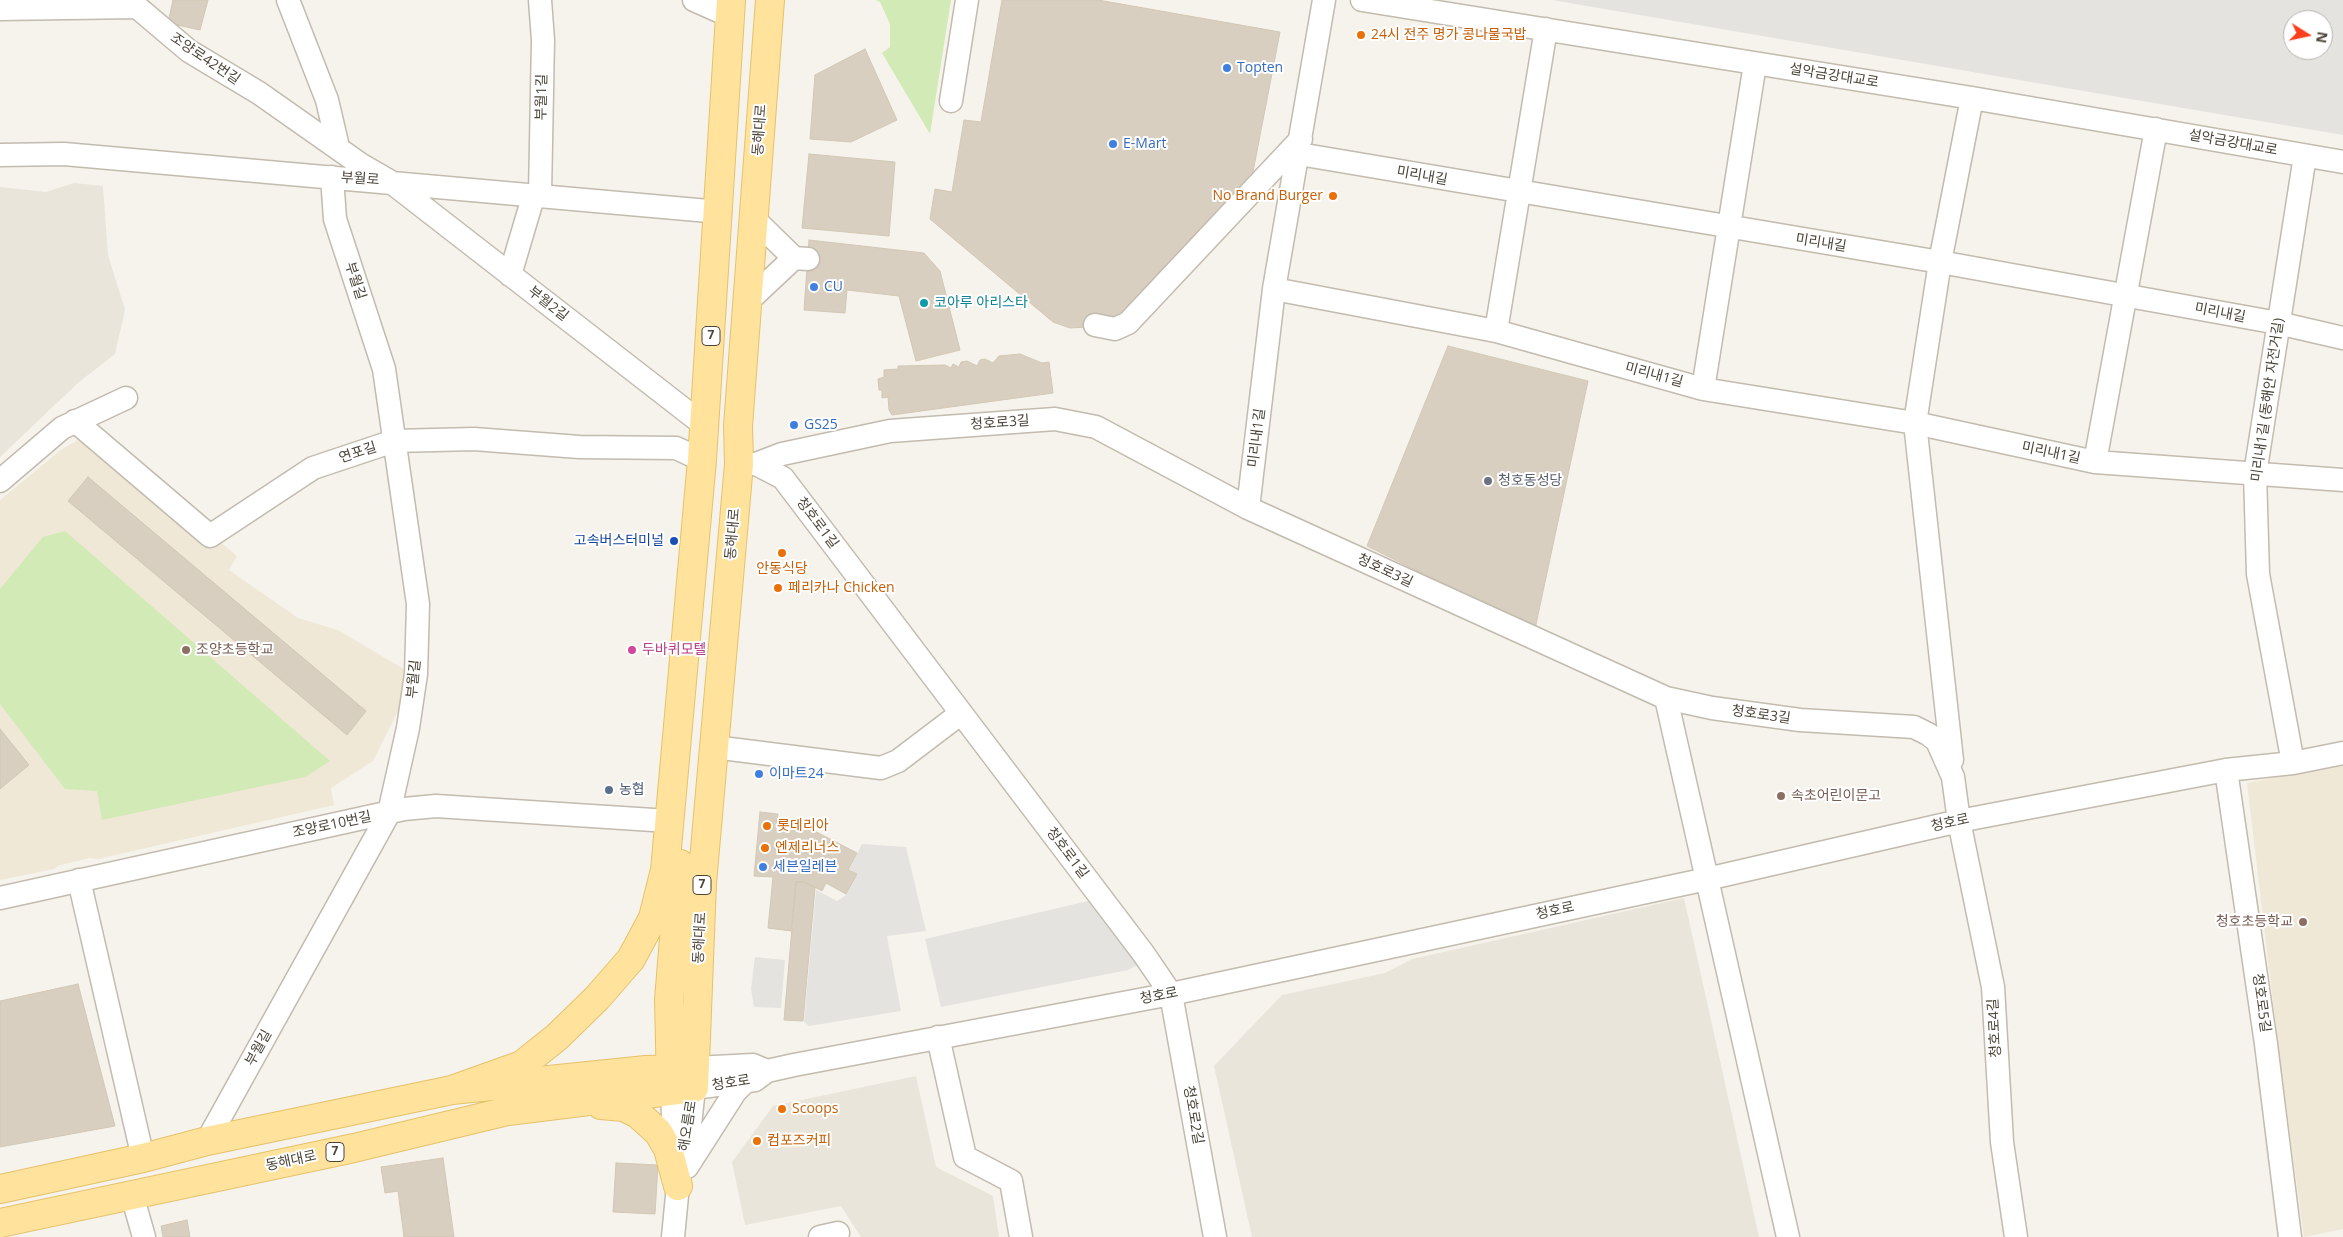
<!DOCTYPE html>
<meta charset="utf-8">
<style>
body{margin:0}
#map{position:relative;width:2343px;height:1237px;overflow:hidden;background:#f6f3ec;font-family:"Open Sans",sans-serif}
canvas{display:block}
.north{position:absolute;left:2283px;top:10px;width:50px;height:50px;box-sizing:border-box;background:#fff;border:1px solid #b7b4b0;border-radius:50%;rotate:100deg;font-size:14px;font-weight:700;line-height:20px;text-align:center;color:#4b4439}
.north::after{content:'';display:block;margin:auto;width:18px;height:22px;background:#fc3f1d;clip-path:polygon(50% 0,100% 100%,50% 72%,0 100%)}
</style>
<div id="map">
<canvas width="2343" height="1237"></canvas>
<div class="north">N</div>
</div>
<script>
const ctx = document.querySelector('canvas').getContext('2d');
ctx.lineJoin = 'round';
function fillPath(path, color) {
  ctx.fillStyle = color;
  ctx.fill(path, 'evenodd');
}
function shape(rows) {
  const path = new Path2D();
  for (const r of rows) {
    path.moveTo(r[0], r[1]);
    for (let i = 2; i < r.length; i += 2) path.lineTo(r[i], r[i + 1]);
  }
  return path;
}
function strokePath(path, color, width, dash) {
  ctx.strokeStyle = color;
  ctx.lineWidth = width;
  ctx.lineCap = dash ? 'butt' : 'round';
  ctx.setLineDash(dash || []);
  ctx.stroke(path);
}
function label(font, color, halo, rows, align = 'center') {
  ctx.font = font + ' "Open Sans","Noto Sans KR",sans-serif';
  ctx.lineWidth = 4;
  ctx.setLineDash([]);
  ctx.textBaseline = 'middle';
  ctx.strokeStyle = halo;
  ctx.fillStyle = color;
  for (const [text, x, y, turn = 0] of rows) {
    ctx.save();
    ctx.translate(x, y);
    ctx.rotate((+turn || 0) * Math.PI / 180);
    ctx.textAlign = isNaN(turn) ? turn : align;
    if (halo) ctx.strokeText(text, 0, 0);
    ctx.fillText(text, 0, 0);
    ctx.restore();
  }
}
fillPath(shape([
 [74,183,103,186,108,255,125,310,115,354,79,382,0,457,0,187,46,192],
 [1684,898,1759,1237,1252,1237,1214,1066,1282,995,1385,973,1412,959],
 [916,1076,936,1167,993,1196,999,1237,861,1237,841,1206,745,1225,732,1162,773,1106]
]), '#eae5da');
fillPath(shape([
 [82,438,205,548,208,541,217,539,237,556,229,570,298,618,338,630,407,671,409,689,373,761,331,788,334,805,98,859,90,858,60,865,54,869,0,880,0,500,62,449],
 [2343,764,2343,1229,2304,1237,2280,1061,2247,783]
]), '#efe8d6');
fillPath(shape([
 [876,0,951,0,930,134,882,53,890,47,890,24,880,2],
 [65,531,330,761,305,777,102,820,97,791,65,789,0,704,0,589,43,537]
]), '#d2eab5');
fillPath(shape([
 [1552,0,2343,0,2343,135,2136,100],
 [2293,20,2323,20,2323,50,2293,50],
 [862,844,906,847,926,931,887,936,901,1011,809,1026,804,1022,816,890,837,901,846,895,857,874,849,870],
 [1086,888,1138,965,1128,970,941,1007,925,939,1088,901],
 [755,957,785,960,781,1008,754,1007,751,989]
]), '#e5e3e0');
const building = shape([
 [173,0,208,0,200,30,168,23,173,0],
 [1002,0,1098,0,1280,32,1252,177,1125,314,1088,327,1070,328,1053,322,930,219,935,189,952,192,964,120,981,122,1002,0],
 [865,49,897,120,851,142,810,139,815,75,865,49],
 [809,154,895,162,889,236,802,228,809,154],
 [809,240,924,253,940,271,960,350,916,361,899,296,847,290,845,313,804,310,809,240],
 [1448,346,1588,381,1535,629,1367,546,1448,346],
 [1020,354,1042,363,1049,362,1053,393,892,415,889,410,888,397,882,398,882,390,879,390,878,379,884,377,884,370,898,369,898,366,945,365,951,368,953,364,959,367,961,362,967,361,977,366,980,360,985,359,993,363,999,356,1020,354],
 [88,477,366,711,347,735,68,501,88,477],
 [0,729,29,765,0,789,0,729],
 [760,812,778,814,777,822,801,824,857,853,848,870,857,874,846,894,826,883,822,891,805,882,796,882,791,931,768,928,773,877,754,876,760,812],
 [796,882,805,882,815,888,803,1021,784,1020,796,882],
 [78,984,115,1126,0,1147,0,1001,78,984],
 [443,1158,454,1237,404,1237,398,1191,385,1193,381,1167,443,1158],
 [616,1163,658,1165,655,1214,613,1212,616,1163],
 [187,1220,190,1237,163,1237,161,1226,187,1220]
]);
fillPath(building, '#d8cfc1');
strokePath(building, '#d3c7b4', 1);
const minor = shape([
 [288,0,327,100,338,147],
 [540,0,543,40,540,194],
 [694,0,730,16],
 [1362,0,1972,98,2343,162],
 [0,9,137,7,189,51,259,93,360,164,391,182,704,425],
 [951,101,967,0],
 [1299,154,1940,262,2278,323,2343,338],
 [0,155,64,154,720,212],
 [754,219,794,258,808,259],
 [510,275,534,194],
 [1274,289,1496,331,1703,389,1915,423,2095,462,2343,480],
 [747,302,794,258],
 [1095,325,1115,329,1128,323,1301,139],
 [1496,331,1546,29],
 [1703,389,1755,64],
 [75,421,210,536,313,468,394,441,474,439,579,447,676,448,702,460],
 [2095,462,2156,129],
 [739,464,756,464,782,454,890,431,1055,419,1096,427,1248,508,1666,698,1712,708,1800,720,1914,727,1928,734,1937,741,1953,777,1959,821,1993,987,2002,1142,2016,1237],
 [756,464,783,478,1143,953,1171,994,1215,1237],
 [0,481,62,428,126,398],
 [1248,508,1274,289,1324,0],
 [1666,698,1788,1237],
 [714,747,881,768,898,761,960,714],
 [1952,760,1915,423,1940,262,1972,98],
 [2293,763,2258,574,2255,474,2305,156],
 [2226,770,2266,1044,2290,1237],
 [79,880,143,1158],
 [0,898,404,809,436,806,669,821],
 [938,1037,965,1157,1011,1181,1021,1237],
 [695,1068,753,1065,767,1071],
 [672,1090,674,1144,680,1160],
 [207,1141,389,813,408,728,416,674,418,604,384,369,335,219,332,177],
 [687,1167,735,1092,746,1081],
 [132,1195,144,1237],
 [673,1237,679,1175,688,1143,694,1088,755,1080,767,1071,794,1065,1171,994,1707,879,1959,821,2226,770,2293,763,2343,753],
 [820,1237,838,1233]
]);
const major = shape([
 [671,1085,669,1000,680,864],
 [452,1090,522,1065,557,1037,597,998,631,959,653,918,665,870,702,460,731,0],
 [601,1105,624,1107,638,1114,658,1132,668,1149,678,1186],
 [0,1189,143,1158,207,1141,452,1090,646,1070,695,1068],
 [0,1223,354,1148,508,1111,694,1088,702,883,739,464,738,426,770,0]
]);
strokePath(minor, '#c2bbae', 25);
strokePath(major, '#e6c16a', 30);
strokePath(minor, '#fff', 22);
strokePath(major, '#ffe39c', 28);
for (const [x, y, r, color] of [
 [1361,35,5,"#e8710a"],
 [1227,68,5,"#3f7fe0"],
 [1113,144,5,"#3f7fe0"],
 [1333,196,5,"#e8710a"],
 [814,287,5,"#3f7fe0"],
 [924,303,5,"#0f9aa8"],
 [794,425,5,"#3f7fe0"],
 [1488,481,5,"#6b7280"],
 [674,541,5,"#1a4fb4"],
 [782,553,5,"#e8710a"],
 [778,588,5,"#e8710a"],
 [186,650,5,"#8d6e63"],
 [632,650,5,"#d1479c"],
 [759,774,5,"#3f7fe0"],
 [609,790,5,"#5c6f8a"],
 [1781,796,5,"#8d6e63"],
 [767,826,5,"#e8710a"],
 [765,848,5,"#e8710a"],
 [763,867,5,"#3f7fe0"],
 [2303,922,5,"#8d6e63"],
 [782,1109,5,"#e8710a"],
 [757,1141,5,"#e8710a"]
]) {
  const dot = new Path2D();
  dot.arc(x, y, r, 0, 2 * Math.PI);
  ctx.fillStyle = color;
  ctx.fill(dot);
  strokePath(dot, '#fff', 2);
}
for (const [x, y, w] of [
 [711,336,18],
 [702,885,18],
 [335,1152,18]
]) {
  const box = new Path2D();
  box.roundRect(x - w / 2, y - 9.5, w, 19, 4);
  ctx.fillStyle = '#fff';
  ctx.fill(box);
  strokePath(box, '#4b4439', 1);
}
label('bold 12px', '#4b4439', null, [
 ["7",711,336],
 ["7",702,885],
 ["7",335,1152]
]);
label('14px', '#c56008', '#fff', [
 ["24시 전주 명가 콩나물국밥",1371,35],
 ["No Brand Burger",1323,196,"right"],
 ["안동식당",782,569,"center"],
 ["페리카나 Chicken",788,588],
 ["롯데리아",777,826],
 ["엔제리너스",775,848],
 ["Scoops",792,1109],
 ["컴포즈커피",767,1141]
], 'left');
label('14px', '#4b4439', '#fff', [
 ["조양로42번길",205,59,34],
 ["설악금강대교로",1834,76,9],
 ["부월1길",542,97,-89],
 ["동해대로",760,130,-86],
 ["설악금강대교로",2233,143,10],
 ["미리내길",1422,176,10],
 ["부월로",360,179,4],
 ["미리내길",1821,243,9],
 ["부월길",355,281,72],
 ["부월2길",548,304,38],
 ["미리내길",2220,313,11],
 ["미리내1길",1654,375,15],
 ["미리내1길 (동해안 자전거길)",2268,400,-82],
 ["청호로3길",1000,423,-4],
 ["미리내1길",1257,438,-83],
 ["연포길",358,453,-18],
 ["미리내1길",2051,453,12],
 ["청호로1길",817,523,53],
 ["동해대로",733,534,-85],
 ["청호로3길",1385,571,25],
 ["부월길",414,679,-84],
 ["청호로3길",1761,715,8],
 ["청호로",1950,823,-12],
 ["조양로10번길",332,825,-12],
 ["청호로1길",1067,853,53],
 ["청호로",1555,911,-12],
 ["동해대로",700,938,-87],
 ["청호로",1159,996,-11],
 ["청호로5길",2261,1003,82],
 ["청호로4길",1995,1028,-93],
 ["부월길",259,1048,-61],
 ["청호로",731,1083,-9],
 ["청호로2길",1193,1115,80],
 ["해오름로",688,1126,-81],
 ["동해대로",291,1161,-12]
]);
label('14px', '#366cbe', '#fff', [
 ["Topten",1237,68],
 ["E-Mart",1123,144],
 ["CU",824,287],
 ["GS25",804,425],
 ["이마트24",769,774],
 ["세븐일레븐",773,867]
], 'left');
label('14px', '#0d838f', '#fff', [
 ["코아루 아리스타",934,303]
], 'left');
label('14px', '#5b616d', '#fff', [
 ["청호동성당",1498,481]
], 'left');
label('14px', '#164399', '#fff', [
 ["고속버스터미널",664,541]
], 'right');
label('14px', '#785e54', '#fff', [
 ["조양초등학교",196,650],
 ["속초어린이문고",1791,796],
 ["청호초등학교",2293,922,"right"]
], 'left');
label('14px', '#b23c85', '#fff', [
 ["두바퀴모텔",642,650]
], 'left');
label('14px', '#4e5e75', '#fff', [
 ["농협",619,790]
], 'left');
</script>
